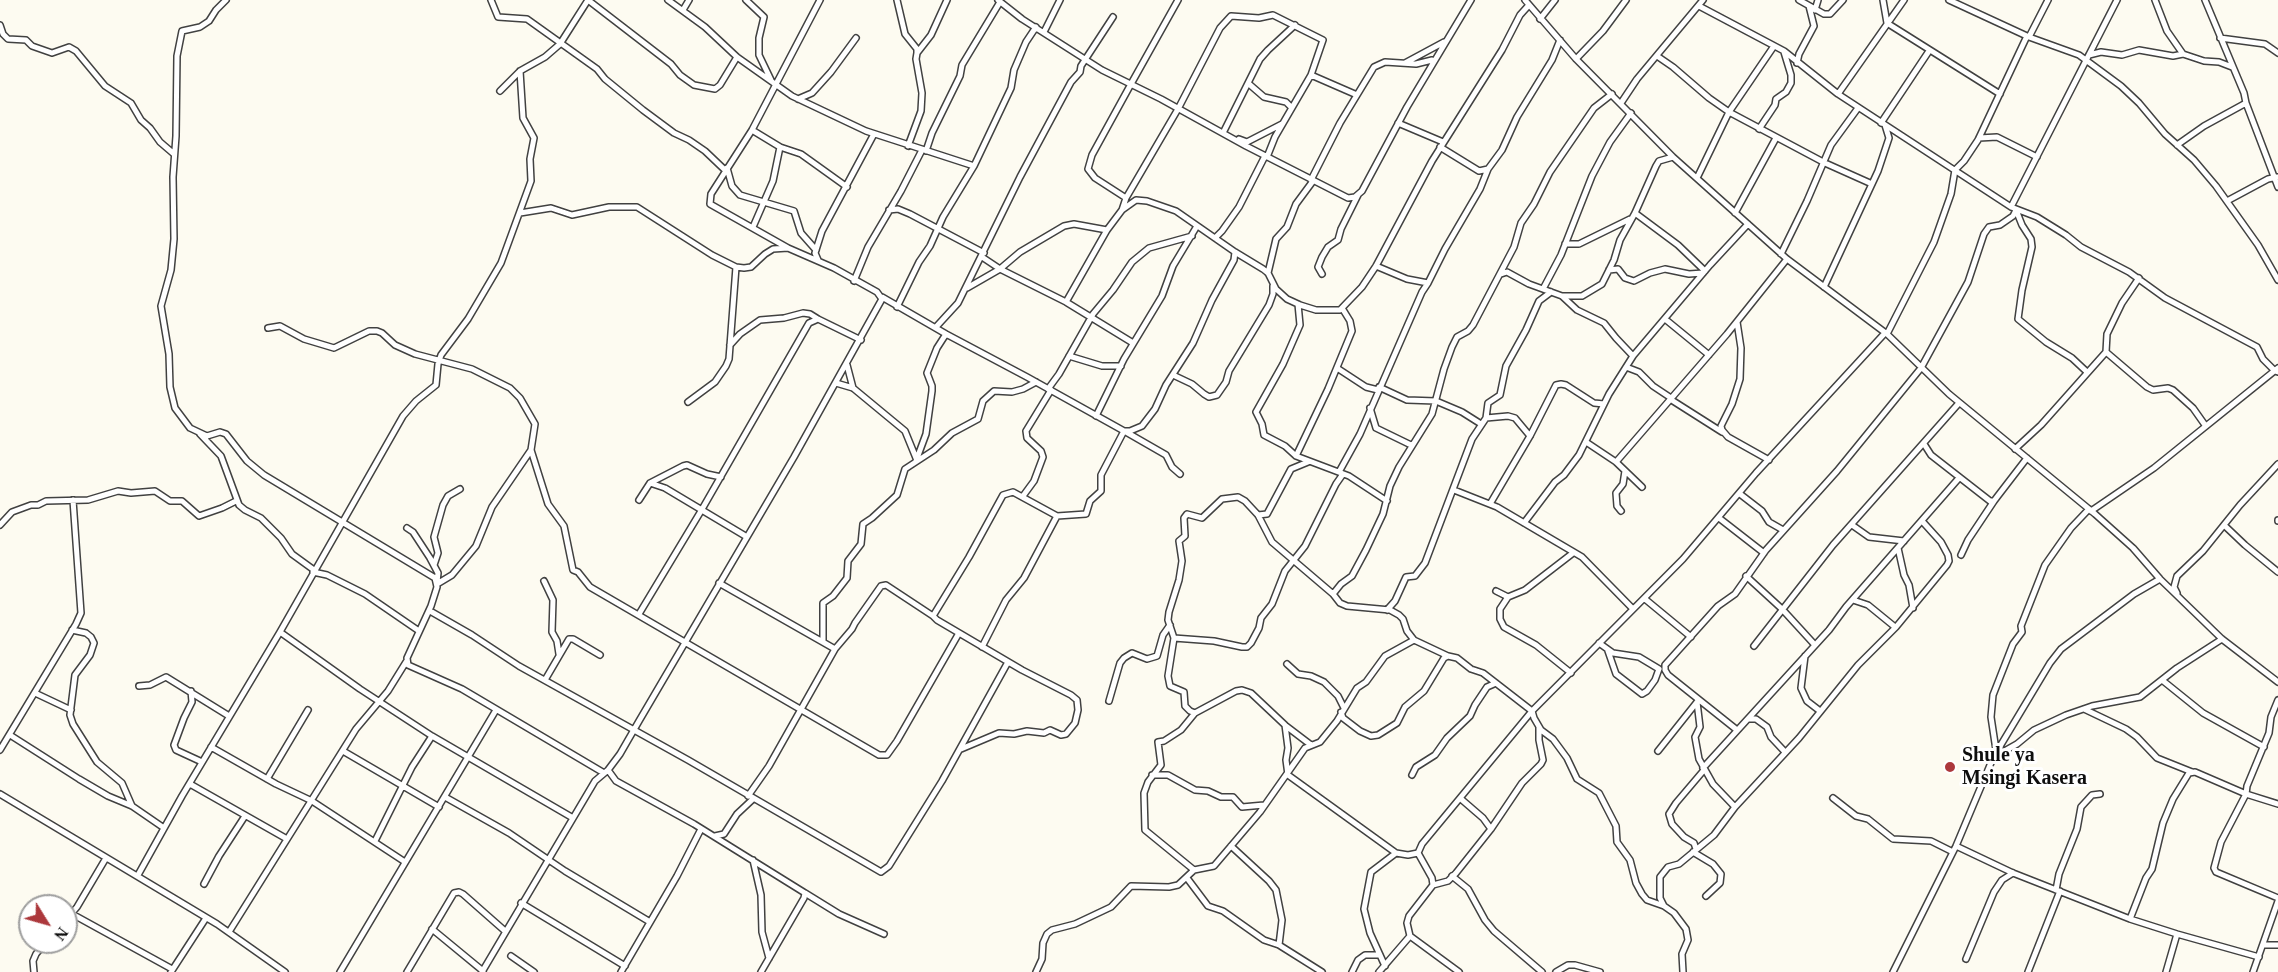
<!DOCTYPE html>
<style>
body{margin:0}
#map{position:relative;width:2278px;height:972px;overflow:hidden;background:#fdfbf1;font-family:"Times New Roman",serif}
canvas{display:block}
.north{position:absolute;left:18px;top:894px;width:60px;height:60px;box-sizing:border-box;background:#fff;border:2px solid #9f9f9f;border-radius:50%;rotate:127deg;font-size:16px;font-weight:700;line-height:24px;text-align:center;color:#0e0e0e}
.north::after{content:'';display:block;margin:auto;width:21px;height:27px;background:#ac383c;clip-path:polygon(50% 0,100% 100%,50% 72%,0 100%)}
</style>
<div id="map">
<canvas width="2278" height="972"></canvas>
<div class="north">N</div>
</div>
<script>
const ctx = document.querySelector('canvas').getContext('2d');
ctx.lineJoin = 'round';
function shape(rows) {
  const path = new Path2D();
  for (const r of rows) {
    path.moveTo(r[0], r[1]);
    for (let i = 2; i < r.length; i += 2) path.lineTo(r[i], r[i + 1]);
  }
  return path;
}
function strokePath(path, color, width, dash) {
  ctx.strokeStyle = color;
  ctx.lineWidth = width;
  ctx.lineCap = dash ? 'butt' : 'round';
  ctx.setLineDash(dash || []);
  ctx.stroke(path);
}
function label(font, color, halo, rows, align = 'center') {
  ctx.font = font + ' "Times New Roman",serif';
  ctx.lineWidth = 6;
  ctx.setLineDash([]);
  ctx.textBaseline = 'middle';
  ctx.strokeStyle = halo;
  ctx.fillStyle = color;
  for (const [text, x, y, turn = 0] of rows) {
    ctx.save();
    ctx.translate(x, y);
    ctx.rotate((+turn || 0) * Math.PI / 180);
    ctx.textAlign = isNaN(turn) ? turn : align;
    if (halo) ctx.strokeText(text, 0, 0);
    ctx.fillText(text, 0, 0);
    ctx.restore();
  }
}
const street = shape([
 [226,0,216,10,209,21,200,27,182,31,177,56,176,136,173,177,174,239,171,270,161,306,169,354,170,387,175,408,190,428,207,436,220,432,226,434,247,461,264,475,435,578,437,587,431,606,407,658,408,665,462,689,604,773],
 [491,0,498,17,527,19,597,69,605,79,643,110,674,133,689,140,705,151,726,171],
 [588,0,671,64,680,75,694,85,715,89,720,85,737,57],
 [668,0,705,27,737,57,792,96,866,131,974,166],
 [746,0,764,17,759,38,759,55,771,80],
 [897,0,905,34,917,49,917,53],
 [998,0,1022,19,1102,70,1161,99,1246,146,1348,198,1355,197,1362,191,1407,107,1471,0],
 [1525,0,1576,59,1673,157,1787,259,1887,334,1949,394,2095,514,2133,548,2160,579,2222,639,2278,682],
 [1799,0,1824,14,1830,14,1843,0],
 [1883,0,1887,23,2000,94],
 [1949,0,2029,37,2079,55,2121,86,2139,103,2165,134,2194,160,2216,186,2258,245,2278,280],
 [2155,0,2167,31,2183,54],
 [1699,6,1784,51,1838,94,2011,207,2037,217,2066,235,2081,247,2129,272,2165,298,2257,347,2263,359,2275,371,2278,372],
 [683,10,689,0],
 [1815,10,1818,0],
 [1540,19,1555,0],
 [0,25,3,34,8,39,26,40,32,46,52,53,69,47,76,51,105,86,131,103,141,120,150,128,160,142,174,154],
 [1044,32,1060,0],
 [2029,37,2048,0],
 [2220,38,2265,44,2278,53],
 [2089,55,2101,52,2122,55,2139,50,2173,56,2183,54,2204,61,2219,62,2232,67],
 [1657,56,1673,67,1709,98,1729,112,1825,163,1872,184],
 [1576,59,1603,31,1626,0],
 [1405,63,1444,42],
 [1797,63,1799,54,1814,26,1809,6],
 [1311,75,1357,95],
 [1249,84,1264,97,1286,102,1291,107],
 [500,91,520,71,545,57,560,44,588,0],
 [1838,94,1904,0],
 [798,99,812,93,831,72,856,38],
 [1621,103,1637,79,1703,0],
 [2246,103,2278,187],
 [1398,123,1443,142],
 [1881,123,1929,51],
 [1759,129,1775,105,1776,99,1786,92,1791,83,1791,75,1784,52],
 [752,130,780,147,801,154,847,187],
 [1223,133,1260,59,1268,50,1295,25],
 [1979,138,1997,137,2037,157],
 [1239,139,1247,142,1282,124],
 [2177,145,2204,126,2246,103,2244,93,2205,0],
 [908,146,921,111,922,93,916,59,917,53,931,35,947,0],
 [1440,147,1479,171,1488,169,1502,150,1517,117,1552,60,1560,40],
 [926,151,932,133,960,76,962,65,1000,2],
 [727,168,732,186,740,195,794,211,801,233,816,250],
 [1697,178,1729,112,1774,46],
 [1311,180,1340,123,1374,67,1385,62,1416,64,1432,60],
 [1126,198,1095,178,1088,169,1092,155,1131,84,1178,0],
 [2227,201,2268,179,2277,177],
 [2011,207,2117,0],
 [889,210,898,209,910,214,984,253],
 [1122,210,1126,198,1178,109,1220,28,1231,16,1259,18,1273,15,1323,40,1311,75,1275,137,1267,157],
 [2016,210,2022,225,2031,239,2032,247,2022,290,2018,319,2046,342,2072,358,2087,372],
 [520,213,551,208,572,215,609,207,637,207,712,255,736,267,744,268,751,267,765,254,773,249,788,248],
 [1635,213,1678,245,1705,271],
 [1735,213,1776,138],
 [753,227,773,181,780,147],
 [1215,238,1222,231,1239,207,1265,156],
 [1565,244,1579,244,1630,219],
 [1781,254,1807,201,1831,145,1858,108],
 [982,257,1000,269,1066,302,1133,343],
 [818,260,815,253,822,231,874,134],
 [1376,266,1407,279,1428,283,1445,249,1480,189,1488,169],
 [1609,270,1618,269,1625,278,1634,281,1650,273,1665,269,1689,274,1703,273],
 [1268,273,1276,239,1287,227,1296,204,1313,181],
 [1322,274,1318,267,1322,257,1328,247,1338,240,1341,229,1358,195],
 [1501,274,1507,272,1529,284,1562,296,1577,310,1604,323,1616,338,1633,356],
 [854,281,868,247,901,191,922,150],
 [1824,287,1878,171,1889,138,1885,125],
 [967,288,1000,269,1020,252,1064,226,1074,224,1107,230],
 [1543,289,1561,255,1592,176,1610,142,1631,113],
 [1562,296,1582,296,1602,284,1614,260,1620,240,1635,213,1656,166,1659,161,1673,157],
 [882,297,946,334,1027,377,1124,431,1130,431,1142,426,1155,409,1166,385,1193,343,1212,300,1234,260,1235,252],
 [1066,302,1107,230,1122,210,1136,200,1147,201,1176,211,1235,252,1263,269,1268,273,1276,289,1287,299,1300,305,1316,310,1340,310,1362,287,1376,266,1432,161,1502,50,1520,15,1529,5],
 [1298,304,1300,325,1283,364,1256,412,1262,424,1264,435,1285,446,1296,456,1349,476,1387,501],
 [897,307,919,262,930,246,943,217,974,166,1011,88,1014,70,1026,42,1036,27],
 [1665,319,1709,355],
 [1737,322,1741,348,1740,379,1732,404,1721,426,1722,430,1728,437,1769,460],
 [936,327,958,303,1020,177,1071,82,1080,72,1081,66,1113,17],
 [268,328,280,326,304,339,334,348,369,331,377,331,382,333,395,345,415,354,472,369,510,388,520,398,535,424,531,450,548,504,564,526,573,570,578,572,590,587,879,755,887,755,897,741,959,633],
 [1887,334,1934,242,1951,194,1955,170,1964,161,1978,140,2027,36],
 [730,345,740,334,760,320,784,318,803,313,810,314,818,319],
 [2106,352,2147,387,2153,390,2168,388,2173,390,2193,408,2205,425],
 [1069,356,1102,366,1121,366],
 [847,365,853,388],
 [1626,367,1639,372,1653,386,1671,398],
 [1337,368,1366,387,1378,390],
 [1173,375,1192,384,1204,394,1209,397,1217,395,1226,382,1229,371,1269,305,1273,294,1273,286],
 [836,383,853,388,905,431,916,458],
 [1379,387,1407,400,1436,401,1462,412,1481,424],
 [1048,389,1059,374,1093,314,1113,290,1132,262,1149,248,1192,236],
 [1670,399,1722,432],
 [688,402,715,382,726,366,729,359,736,267],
 [1370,408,1376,428,1411,445],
 [1096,416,1124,359,1162,296,1173,266,1197,226],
 [1486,418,1488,403,1500,395,1506,366,1526,330,1539,301,1551,292],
 [1126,432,1166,455,1172,467,1180,474],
 [200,434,221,456,239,505,245,510,261,518,281,538,292,554,314,570],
 [1586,442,1616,462,1642,487],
 [1924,444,1931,455,1990,501,1994,501,1997,497,2027,458],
 [2015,449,2041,425,2106,352,2107,334,2122,303,2139,278],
 [1296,456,1328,389,1352,331,1350,321,1342,308],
 [916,461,926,434,932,391,932,386,927,373,937,348,946,334],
 [1616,462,1727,334,1787,259],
 [1339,472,1360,434,1422,292,1428,283],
 [650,483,665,488,747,537],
 [1454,490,1497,507,1582,557,1633,609],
 [1740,494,1762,511,1769,522,1783,530],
 [1023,496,1034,481,1043,457,1041,451,1027,438,1026,431,1051,390],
 [639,500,650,483,683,466,687,465,707,474,721,477],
 [1490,504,1530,436,1556,385,1561,384,1566,385,1594,403,1604,404],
 [1621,511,1617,506,1616,493,1623,484,1625,471],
 [2091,511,2154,468,2278,368],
 [1258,515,1267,514,1291,469,1308,462],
 [1719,518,1764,553],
 [2278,520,2278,521],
 [1524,523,1555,482,1564,475,1579,455,1609,394,1633,356,1710,265,1748,224],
 [0,525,12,512,31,505,38,505,46,501,88,500,118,491,131,493,155,491,170,501,182,501,199,516,222,508,236,501],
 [1852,525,1869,537,1904,541],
 [2225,526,2245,545,2278,572],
 [407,528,413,532,430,558,438,573,437,582],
 [1898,548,1904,575,1909,585,1913,608],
 [1961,555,1968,540,1994,501],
 [434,565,438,553,434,537,443,505,448,496,460,489],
 [313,572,327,575,365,594,419,631],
 [1746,576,1782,609,1814,644],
 [544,581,553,600,552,632,557,641,559,654],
 [719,583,835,649,769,766,748,796],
 [437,584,452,575,476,546,492,507,531,450],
 [1496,591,1508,597,1525,590,1573,553],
 [2177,593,2174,587,2177,576,2203,551,2240,505,2278,464],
 [1333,594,1341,584,1352,576,1366,550,1383,514,1390,486,1399,467,1432,414,1444,369,1452,347,1457,337,1468,331,1473,325,1514,247,1521,223,1534,204,1550,172,1594,108,1612,94],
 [1508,597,1500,609,1500,619,1504,627,1536,645,1571,673],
 [1645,599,1691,637],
 [1853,600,1868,605,1895,627],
 [1387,610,1395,601,1406,577,1415,576,1425,563,1472,439,1486,418,1508,416,1515,418,1530,436],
 [430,611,472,635,519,666,688,760,881,872,889,866,942,781,1008,662],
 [639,614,701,511,809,323,818,319,861,340],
 [72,630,86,633,91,637,94,643,90,655,75,675,70,715,73,724,97,762,122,783,132,806],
 [280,632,360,689,432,736,573,818],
 [1174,638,1214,641,1242,647,1247,647,1251,643,1259,628,1261,618,1272,604,1285,571,1305,546,1336,484,1343,474],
 [823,642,823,603,833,596,847,578,848,561,861,544,863,524,872,518,897,495,905,469,934,450,952,433,978,419,983,401,994,391,1012,392,1023,389,1036,382],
 [1599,643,1613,653,1639,657,1659,669],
 [1754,646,1833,545,1959,403],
 [982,647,1006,600,1024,578,1057,516],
 [835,649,852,629,855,623,881,586,886,585,933,616],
 [1608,651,1616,674,1642,694,1647,691,1655,680,1659,669],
 [1805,656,1801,688,1807,701,1820,711],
 [1287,664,1298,674,1311,676,1324,682,1338,696,1344,708],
 [545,680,569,639,573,639,600,655],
 [2162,680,2203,713,2264,747],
 [139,686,150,685,166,677,229,716],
 [191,691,192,702,184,718,174,745,176,750,202,762],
 [35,693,71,710],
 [2278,700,2271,717,2269,733,2247,786,2246,794,2221,842,2214,868,2216,872,2278,898],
 [1109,701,1120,663,1124,658,1132,653,1147,659,1157,656,1163,635,1170,625],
 [1697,702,1700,727,1695,737,1699,759,1713,784,1735,807],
 [2084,709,2126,729,2137,737,2157,758,2192,772],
 [1341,712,1343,718,1360,731,1371,736,1378,735,1397,723,1405,707,1424,691,1444,658,1448,656,1457,658,1471,669,1483,673,1532,711,1534,718,1541,730,1553,739,1567,758,1577,779,1599,793,1616,826,1617,842,1630,860,1636,883,1642,894,1647,900,1664,906],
 [1748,719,1756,719,1767,727,1771,737,1785,752],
 [1286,726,1311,745],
 [1737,730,1668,675,1665,670,1665,665,1718,606,1735,594,1766,550,1837,471,1921,368,1968,282,1984,234,1989,227,2000,225,2013,216,2016,210],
 [10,735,79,779,108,796,132,806,164,828],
 [211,747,276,784,312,801,405,862],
 [961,749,999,733,1014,734,1027,731,1044,733,1050,730,1061,735,1066,734,1075,723,1078,710,1077,700,1071,695,1022,670,937,620,933,616,969,557,1003,495,1013,492,1057,516,1086,514,1090,501,1101,491,1101,475,1124,431],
 [0,750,76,624,81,613,73,500],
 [1996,750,1991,717,1993,695,2013,644,2022,632,2021,626,2045,565,2071,528,2089,509],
 [343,751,439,807],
 [1658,751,1697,702],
 [1994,757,2017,744,2034,730,2066,715,2092,706,2140,697,2177,668,2222,639],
 [1703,768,1829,630,1846,607,1959,478],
 [608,770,616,781,694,824,805,893,804,898,761,972],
 [1152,775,1168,775,1195,790,1208,791,1221,797,1233,797,1242,807,1264,805],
 [1412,775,1416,767,1435,755,1447,738,1470,716,1475,705,1487,687,1496,683],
 [267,779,308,710],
 [190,784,287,839],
 [0,794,217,924,285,972],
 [445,797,509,833,565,871,650,922],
 [1833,798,1856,816,1868,819,1893,839,1931,841,1953,852],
 [1461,799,1483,818,1491,829],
 [715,836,724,834,737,814,753,799],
 [375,841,412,767,432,736],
 [1231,846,1269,881,1276,890,1282,920,1279,945],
 [1956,846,2013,873,2130,919,2177,934,2259,957],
 [1696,849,1694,843,1684,837,1672,824,1669,814,1676,803,1704,770],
 [1693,852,1713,864,1721,874,1720,883,1706,896],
 [1418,853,1408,855,1396,853,1288,775,1286,760,1288,748,1285,725,1251,693,1242,690,1236,691,1195,713,1190,711,1185,706,1184,692,1170,686,1168,676,1174,638,1168,620,1169,612,1179,580,1182,561,1179,541,1185,536,1184,518,1187,514,1202,518,1222,499,1238,497,1245,501,1258,515,1272,542,1333,594,1340,603,1347,606,1390,610,1399,615,1403,619,1407,631,1414,640,1448,656],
 [753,860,761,895,762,932,769,958],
 [1194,870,1145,830,1144,793,1148,782,1161,765,1158,742,1164,741,1181,730,1195,713],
 [138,875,182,796,280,632,403,416,416,401,436,385,438,364,441,355,468,319,501,263,531,181,530,159,534,138,523,118,520,71],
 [1452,876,1468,889,1485,920,1494,931,1542,972],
 [1187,878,1208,906,1223,911,1264,940,1279,945,1322,972],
 [204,884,219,856,245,816],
 [1433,885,1448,881,1456,873,1491,829,1522,783,1541,764,1543,760,1539,740,1539,727],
 [2056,890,2059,874,2077,829,2081,807,2092,795,2100,794],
 [805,893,839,914,884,934],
 [521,903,625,966],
 [72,914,172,969],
 [2130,919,2146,878,2152,869,2163,823,2173,799,2189,773,2195,772,2246,794,2278,804],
 [66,920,77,907,106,858],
 [432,929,483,971],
 [229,932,356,729,388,691,406,662],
 [2263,945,2278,945],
 [511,956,534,972],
 [1966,959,1994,892,2002,880,2013,873],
 [1385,966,1370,933,1364,909,1371,872,1396,853],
 [34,972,33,961,36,954,46,942],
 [171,972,206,918],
 [340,972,496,710],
 [407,972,454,893,459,892,463,894,505,931],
 [482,972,595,781,608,770,620,754,639,721,794,457,882,299,877,292,834,268,788,248,710,204,711,194,752,130,820,0],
 [621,972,677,876,701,829],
 [1036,972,1042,959,1043,943,1047,934,1052,930,1075,924,1111,907,1131,886,1169,887,1178,885,1194,870,1214,866,1260,812,1305,748,1320,742,1337,721,1357,688,1366,682,1385,656,1414,640],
 [1352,972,1358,960,1365,955,1380,955],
 [1379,972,1410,936],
 [1459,972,1410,936,1407,923,1409,916,1433,885,1432,878,1418,853,1422,844,1532,711,1683,559,1756,473,1885,333],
 [1556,972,1568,965,1575,965,1600,972],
 [1683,972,1682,954,1688,940,1686,929,1674,913,1664,906,1660,898,1660,877,1668,867,1679,864,1714,835,1735,807,1799,738,1858,665,1896,627,1947,565,1949,561,1948,555,1941,542,1922,521],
 [1893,972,1956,846,1993,758,2050,663,2061,649,2134,594,2160,579],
 [2028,972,2060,891],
 [2166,972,2177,934],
 [2253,972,2278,901]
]);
strokePath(street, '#414141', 8);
strokePath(street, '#fff', 5);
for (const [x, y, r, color] of [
 [1950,767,6,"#ac383c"]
]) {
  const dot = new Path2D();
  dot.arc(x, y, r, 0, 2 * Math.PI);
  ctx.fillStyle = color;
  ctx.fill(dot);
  strokePath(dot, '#fff', 2);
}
label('bold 20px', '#0e0e0e', '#fff', [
 ["Shule ya",1962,756],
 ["Msingi Kasera",1962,779]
], 'left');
</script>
